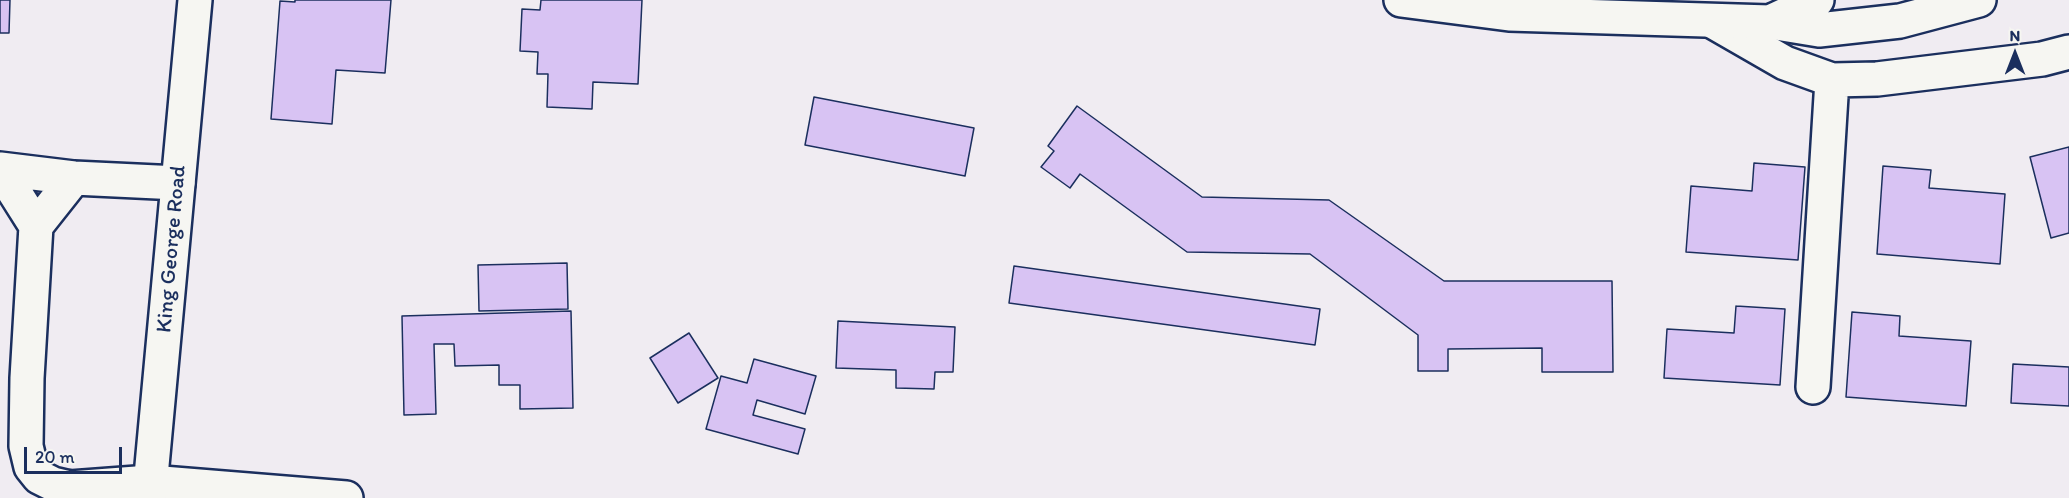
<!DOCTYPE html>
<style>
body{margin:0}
#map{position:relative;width:2069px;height:498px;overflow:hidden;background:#f0ecf2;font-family:Itim,sans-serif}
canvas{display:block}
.north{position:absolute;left:1985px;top:24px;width:60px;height:60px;-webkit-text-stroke:4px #f6f6f2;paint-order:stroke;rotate:0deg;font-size:16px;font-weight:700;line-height:24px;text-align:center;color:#1b2f5e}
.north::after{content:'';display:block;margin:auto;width:21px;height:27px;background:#1b2f5e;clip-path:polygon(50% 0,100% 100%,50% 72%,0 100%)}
.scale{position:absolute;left:24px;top:447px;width:98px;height:27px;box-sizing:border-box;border:3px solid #1b2f5e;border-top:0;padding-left:8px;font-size:18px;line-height:21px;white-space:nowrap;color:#1b2f5e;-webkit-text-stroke:4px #f6f6f2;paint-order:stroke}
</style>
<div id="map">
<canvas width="2069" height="498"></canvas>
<div class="north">N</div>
<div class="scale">20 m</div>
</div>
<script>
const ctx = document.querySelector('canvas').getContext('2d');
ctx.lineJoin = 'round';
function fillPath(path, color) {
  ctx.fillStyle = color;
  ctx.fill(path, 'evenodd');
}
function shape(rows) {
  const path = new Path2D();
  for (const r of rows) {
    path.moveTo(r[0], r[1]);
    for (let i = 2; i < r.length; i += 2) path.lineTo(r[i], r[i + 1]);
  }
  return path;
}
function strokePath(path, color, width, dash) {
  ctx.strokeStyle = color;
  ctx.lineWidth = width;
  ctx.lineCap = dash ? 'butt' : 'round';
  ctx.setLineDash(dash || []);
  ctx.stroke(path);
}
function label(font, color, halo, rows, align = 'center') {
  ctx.font = font + ' Itim,sans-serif';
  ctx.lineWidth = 5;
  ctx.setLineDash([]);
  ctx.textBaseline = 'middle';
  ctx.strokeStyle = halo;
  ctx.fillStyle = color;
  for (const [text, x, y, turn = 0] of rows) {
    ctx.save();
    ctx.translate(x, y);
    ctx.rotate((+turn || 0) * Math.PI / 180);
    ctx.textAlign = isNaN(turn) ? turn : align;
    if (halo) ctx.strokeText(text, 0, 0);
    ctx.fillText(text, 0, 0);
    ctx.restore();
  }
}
const building = shape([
 [0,0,10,0,9,33,0,33,0,0],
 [295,0,391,0,385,73,336,70,332,124,271,119,280,1,295,2,295,0],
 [541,0,642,0,638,84,593,82,592,109,547,107,548,74,537,74,538,52,520,51,522,9,540,10,541,0],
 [814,97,974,128,965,176,805,145,814,97],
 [1077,106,1202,197,1329,200,1444,281,1612,281,1613,372,1542,372,1542,348,1448,349,1448,371,1418,371,1418,335,1310,254,1187,252,1080,174,1070,188,1041,167,1054,151,1048,146,1077,106],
 [2069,147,2069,233,2051,238,2030,157,2069,147],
 [1754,163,1805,167,1798,260,1686,252,1691,186,1752,191,1754,163],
 [1883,166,1931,170,1929,188,2005,194,2000,264,1877,254,1883,166],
 [567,263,568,309,479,311,478,265,567,263],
 [1014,266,1320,309,1315,345,1009,303,1014,266],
 [1736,306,1785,309,1780,385,1664,378,1667,329,1734,333,1736,306],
 [571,311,573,408,520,409,520,385,499,385,499,365,455,366,454,344,434,344,436,414,404,415,402,316,571,311],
 [1852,312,1900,316,1899,336,1971,341,1966,406,1846,397,1852,312],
 [838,321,955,327,953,372,935,372,934,389,896,388,896,370,836,368,838,321],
 [689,333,718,378,678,403,650,358,689,333],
 [754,359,816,376,805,414,757,400,753,415,805,429,798,454,706,429,721,376,747,383,754,359],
 [2013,364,2069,367,2069,406,2011,403,2013,364]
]);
fillPath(building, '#d8c3f3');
strokePath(building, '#1b2f5e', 1.5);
const minor = shape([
 [1712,21,1785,63,1832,80,1877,79,2042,59,2069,52],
 [0,169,74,178,178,183],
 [0,169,36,226],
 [74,178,36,226,27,378,26,446,31,467,39,477,53,484,70,488,150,482,346,498],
 [1813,387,1832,80]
]);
const major = shape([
 [149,498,195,0]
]);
const highway = shape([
 [1401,0,1509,14,1770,22,1819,30,1900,21,1979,0],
 [1770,22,1817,0]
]);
strokePath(minor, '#1b2f5e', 38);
strokePath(major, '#1b2f5e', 38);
strokePath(highway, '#1b2f5e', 38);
strokePath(minor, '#f6f6f2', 33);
strokePath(major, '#f6f6f2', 33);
strokePath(highway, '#f6f6f2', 33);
label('22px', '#1b2f5e', '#f6f6f2', [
 ["King George Road",172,249,-85]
]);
</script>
